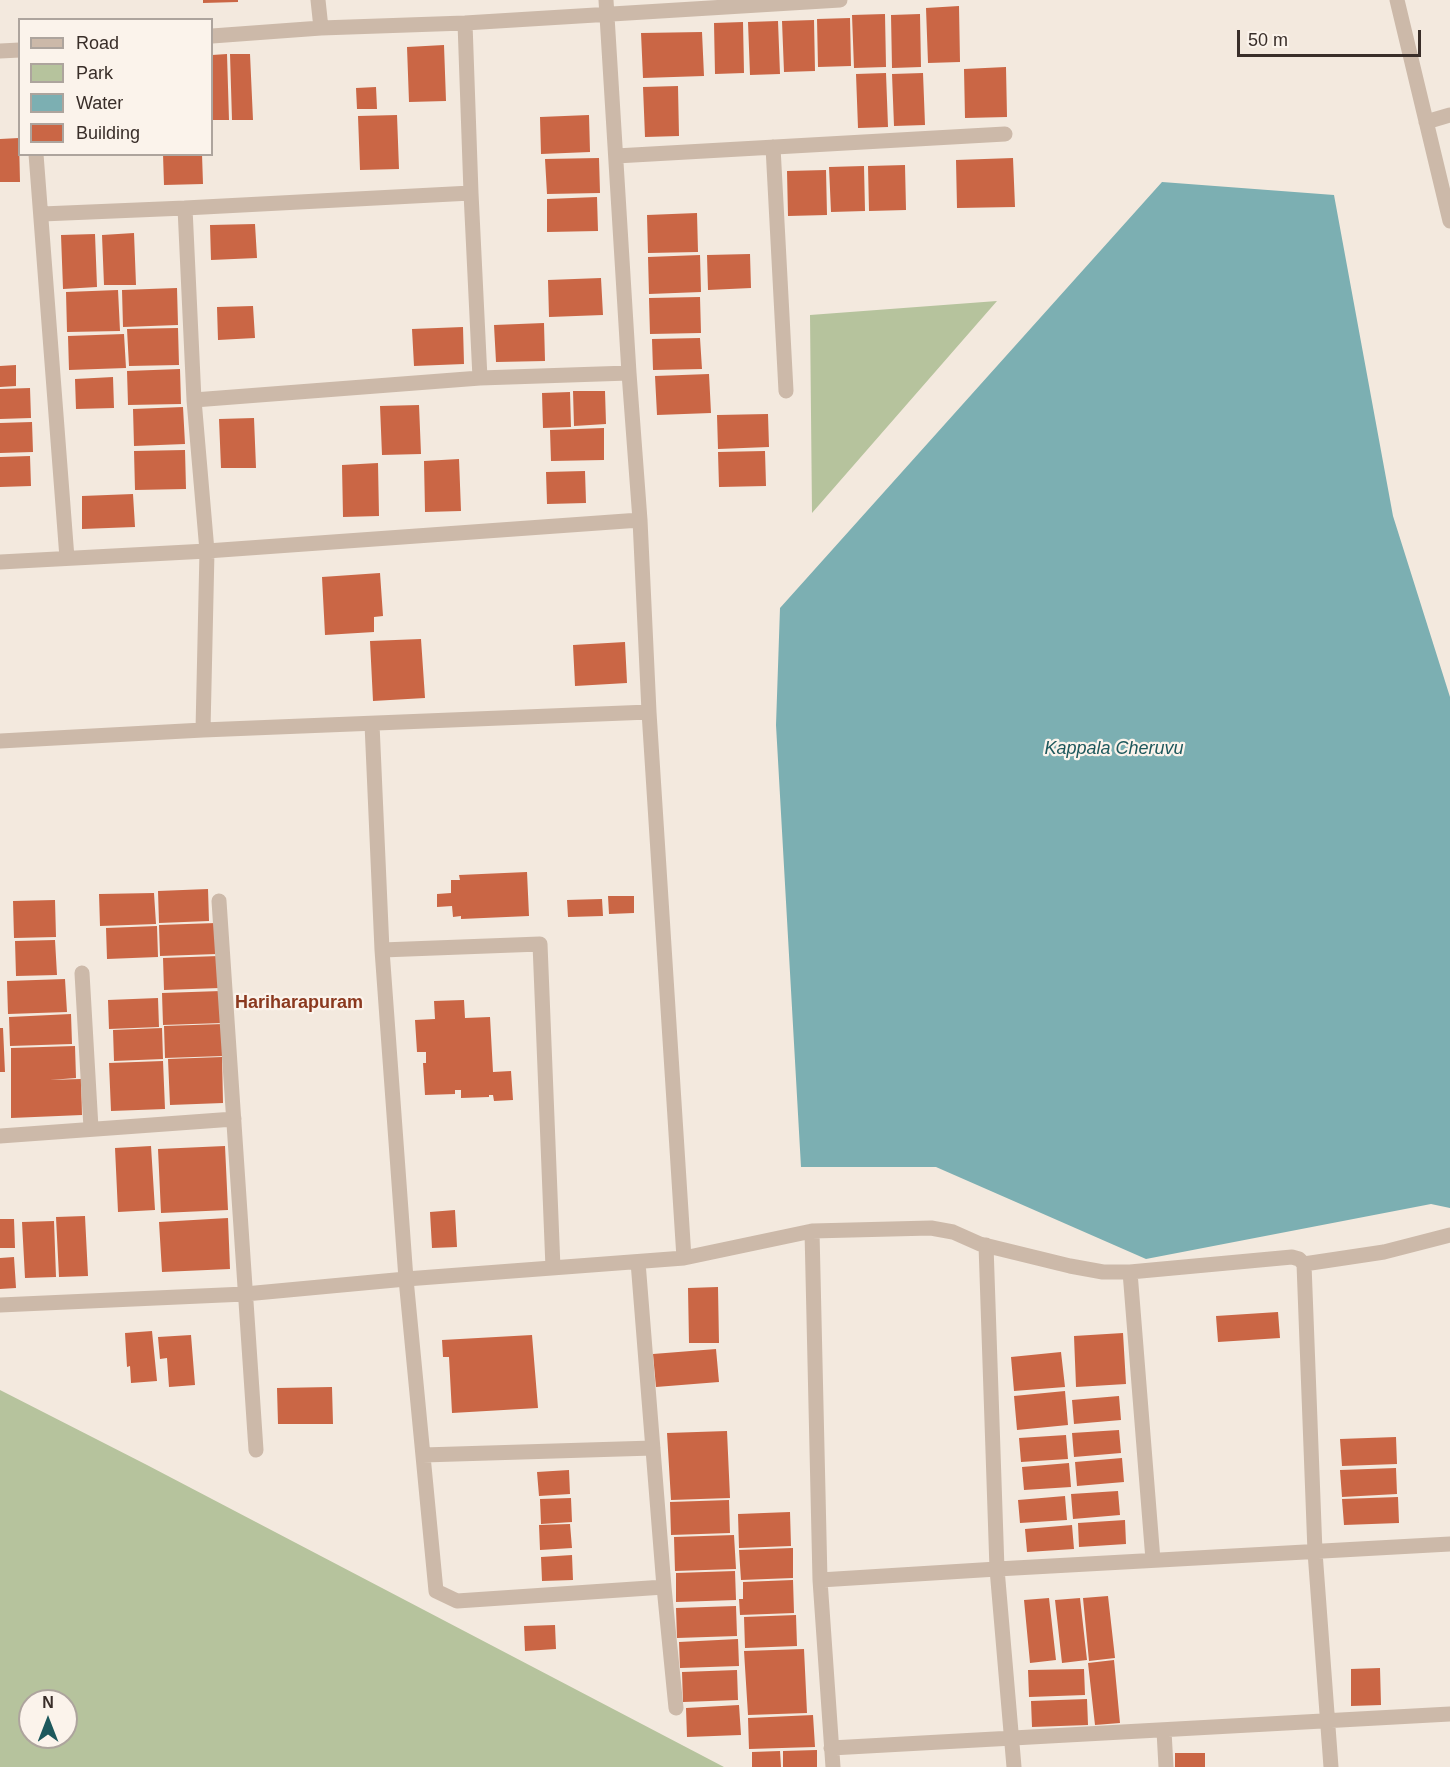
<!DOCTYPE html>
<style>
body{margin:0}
#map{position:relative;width:1450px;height:1767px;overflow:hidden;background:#f3e9de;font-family:Arial,sans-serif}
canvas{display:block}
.legend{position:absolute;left:18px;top:18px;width:195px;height:138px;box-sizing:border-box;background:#fbf3eb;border:2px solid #ada49d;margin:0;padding:8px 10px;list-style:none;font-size:18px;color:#392e29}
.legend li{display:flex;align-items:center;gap:12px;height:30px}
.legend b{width:30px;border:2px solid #ada49d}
.north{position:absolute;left:18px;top:1689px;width:60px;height:60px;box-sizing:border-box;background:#fbf3eb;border:2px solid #ada49d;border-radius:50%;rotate:0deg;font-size:16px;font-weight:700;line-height:24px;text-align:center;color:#392e29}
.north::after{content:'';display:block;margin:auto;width:21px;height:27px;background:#1d585c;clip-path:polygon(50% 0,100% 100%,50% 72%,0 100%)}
.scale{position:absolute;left:1237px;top:30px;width:184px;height:27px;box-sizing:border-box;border:3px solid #392e29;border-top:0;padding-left:8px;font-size:18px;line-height:21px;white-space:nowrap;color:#392e29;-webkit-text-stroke:4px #fbf3eb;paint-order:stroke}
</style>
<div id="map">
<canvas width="1450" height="1767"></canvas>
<ul class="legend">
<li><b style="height:8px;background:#ccb9a9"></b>Road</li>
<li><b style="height:16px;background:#b6c39d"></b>Park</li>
<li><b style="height:16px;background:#7cafb2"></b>Water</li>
<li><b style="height:16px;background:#ca6645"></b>Building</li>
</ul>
<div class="north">N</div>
<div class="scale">50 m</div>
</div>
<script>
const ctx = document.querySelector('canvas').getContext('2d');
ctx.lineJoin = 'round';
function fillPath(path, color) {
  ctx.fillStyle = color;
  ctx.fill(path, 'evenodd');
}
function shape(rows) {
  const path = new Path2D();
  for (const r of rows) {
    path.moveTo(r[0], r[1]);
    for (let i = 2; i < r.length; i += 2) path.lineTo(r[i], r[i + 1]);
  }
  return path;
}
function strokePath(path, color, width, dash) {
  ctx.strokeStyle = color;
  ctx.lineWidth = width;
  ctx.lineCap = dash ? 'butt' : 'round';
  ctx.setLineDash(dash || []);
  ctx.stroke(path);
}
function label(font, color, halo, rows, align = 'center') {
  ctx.font = font + ' Arial,sans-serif';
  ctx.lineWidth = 4.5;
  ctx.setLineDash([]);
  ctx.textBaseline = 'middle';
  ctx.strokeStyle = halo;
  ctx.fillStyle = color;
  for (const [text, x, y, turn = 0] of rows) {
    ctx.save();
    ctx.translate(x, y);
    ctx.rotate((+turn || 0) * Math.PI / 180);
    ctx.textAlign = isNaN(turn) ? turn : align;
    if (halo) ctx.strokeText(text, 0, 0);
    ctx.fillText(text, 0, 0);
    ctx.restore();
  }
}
fillPath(shape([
 [997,301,812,513,810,315],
 [0,1390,147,1465,724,1767,0,1767],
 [30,1701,66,1701,66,1737,30,1737]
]), '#b6c39d');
fillPath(shape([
 [1162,182,1334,195,1393,516,1450,697,1450,1208,1431,1204,1146,1259,936,1167,801,1167,776,725,780,608]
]), '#7cafb2');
fillPath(shape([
 [203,0,238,0,238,2,203,3],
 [959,6,960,62,928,63,926,8],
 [885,14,886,67,854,68,852,15],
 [920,14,921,67,892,68,891,15],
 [850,18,851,66,818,67,817,19],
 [814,20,815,71,784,72,782,21],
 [778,21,780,74,750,75,748,22],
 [743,22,744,73,715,74,714,23],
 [702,32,704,76,643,78,641,33],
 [444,45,446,101,409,102,407,47],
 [227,54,229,120,212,120,212,55],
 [230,54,250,54,253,120,232,120],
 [1006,67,1007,117,965,118,964,69],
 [886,73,888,127,858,128,856,74],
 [923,73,925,125,894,126,892,74],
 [678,86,679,136,645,137,643,87],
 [376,87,377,109,357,109,356,88],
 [397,115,399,169,360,170,358,116],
 [589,115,590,152,541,154,540,117],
 [19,138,20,182,0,182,0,139],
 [163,154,202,154,203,184,164,185],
 [599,158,600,193,547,194,545,159],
 [1013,158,1015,207,957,208,956,160],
 [905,165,906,210,869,211,868,166],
 [864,166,865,211,831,212,829,167],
 [826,170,827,215,788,216,787,171],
 [597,197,598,231,547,232,547,199],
 [697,213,698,252,648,253,647,215],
 [255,224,257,258,211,260,210,225],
 [134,233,136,285,104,285,102,235],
 [95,234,97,287,63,289,61,235],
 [750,254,751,288,708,290,707,255],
 [700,255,701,292,649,294,648,257],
 [601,278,603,315,549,317,548,280],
 [177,288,178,325,123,327,122,290],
 [118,290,120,331,67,332,66,292],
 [700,297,701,333,650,334,649,298],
 [253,306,255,338,218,340,217,307],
 [544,323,545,361,496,362,494,325],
 [463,327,464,364,414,366,412,329],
 [178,328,179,365,129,366,127,329],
 [124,334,126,368,69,370,68,336],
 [700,338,702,369,653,370,652,339],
 [16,365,16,386,0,387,0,366],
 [180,369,181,404,128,405,127,371],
 [709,374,711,413,657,415,655,376],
 [113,377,114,408,76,409,75,379],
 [30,388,31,418,0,419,0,389],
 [573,391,605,391,606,424,574,426],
 [570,392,571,427,543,428,542,393],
 [419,405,421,454,382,455,380,406],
 [183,407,185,444,134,446,133,409],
 [768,414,769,447,718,449,717,415],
 [254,418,256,468,221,468,219,419],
 [32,422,33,452,0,453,0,423],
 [604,428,604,460,551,461,550,430],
 [185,450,186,489,135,490,134,451],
 [765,451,766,486,719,487,718,452],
 [30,456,31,486,0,487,0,457],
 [459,459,461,511,425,512,424,461],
 [378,463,379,516,343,517,342,465],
 [585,471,586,503,547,504,546,472],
 [133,494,135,527,82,529,82,496],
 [380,573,383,616,374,617,374,632,325,635,322,577],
 [421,639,425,698,373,701,370,641],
 [625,642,627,683,575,686,573,645],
 [527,872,529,916,461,919,461,916,453,917,452,906,437,907,437,894,451,893,451,880,460,880,459,875],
 [208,889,209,921,159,923,158,891],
 [154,893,156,924,100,926,99,894],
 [608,896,634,896,634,913,609,914],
 [602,899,603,916,568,917,567,900],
 [55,900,56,937,14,938,13,901],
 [216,923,217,954,160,956,159,925],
 [157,926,158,957,107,959,106,928],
 [55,940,57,975,16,976,15,941],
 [219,956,220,988,164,990,163,958],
 [65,979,67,1012,8,1014,7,981],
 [221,991,222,1023,163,1025,162,993],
 [158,998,159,1027,109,1029,108,1000],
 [464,1000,465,1018,490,1017,493,1072,511,1071,513,1100,494,1101,493,1095,489,1095,489,1097,461,1098,461,1090,455,1090,455,1094,425,1095,423,1063,426,1063,426,1052,417,1052,415,1020,435,1019,434,1001],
 [71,1014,72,1044,10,1046,9,1017],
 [223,1024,223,1056,165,1058,164,1026],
 [0,1028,3,1028,5,1072,0,1072],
 [162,1028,163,1059,114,1061,113,1030],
 [75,1046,76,1078,50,1080,81,1079,82,1115,11,1118,11,1048],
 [222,1057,223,1103,170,1105,168,1059],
 [163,1061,165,1109,111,1111,109,1063],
 [151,1146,155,1210,118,1212,115,1148],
 [225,1146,228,1210,161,1213,158,1149],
 [455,1210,457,1247,432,1248,430,1212],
 [85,1216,88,1276,59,1277,56,1217],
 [228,1218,230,1269,162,1272,159,1222],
 [0,1219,14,1219,15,1248,0,1248],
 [54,1221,56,1277,25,1278,22,1222],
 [14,1257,16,1288,0,1289,0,1258],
 [718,1287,719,1343,689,1343,688,1288],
 [1278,1312,1280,1338,1218,1342,1216,1316],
 [152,1331,157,1381,131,1383,130,1366,127,1367,125,1333],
 [1123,1333,1126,1384,1076,1387,1074,1336],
 [191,1335,195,1385,169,1387,167,1358,160,1359,158,1337],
 [532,1335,538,1408,452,1413,449,1357,443,1357,442,1340],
 [716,1349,719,1382,656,1387,653,1354],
 [1061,1352,1065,1387,1014,1391,1011,1357],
 [332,1387,333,1424,278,1424,277,1388],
 [1065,1391,1068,1425,1017,1430,1014,1396],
 [1119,1396,1121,1420,1074,1424,1072,1400],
 [1119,1430,1121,1453,1074,1457,1072,1433],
 [727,1431,730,1498,671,1500,667,1433],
 [1066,1435,1068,1459,1021,1462,1019,1438],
 [1396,1437,1397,1464,1342,1466,1340,1439],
 [1122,1458,1124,1482,1077,1486,1075,1462],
 [1069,1463,1071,1487,1024,1490,1022,1467],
 [1396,1468,1397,1494,1342,1497,1340,1470],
 [569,1470,570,1494,539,1496,537,1472],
 [1118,1491,1120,1515,1073,1519,1071,1494],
 [1065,1496,1067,1520,1020,1523,1018,1500],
 [1398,1497,1399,1523,1344,1525,1342,1499],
 [571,1498,572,1522,541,1524,540,1499],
 [729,1500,730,1533,671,1535,670,1502],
 [790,1512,791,1546,739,1548,738,1514],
 [1125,1520,1126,1544,1079,1547,1078,1523],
 [570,1524,572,1548,540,1550,539,1525],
 [1072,1525,1074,1549,1027,1552,1025,1529],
 [734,1535,736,1569,675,1571,674,1537],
 [793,1548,793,1578,741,1580,739,1550],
 [572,1555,573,1580,542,1581,541,1557],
 [735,1571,736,1600,676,1602,676,1573],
 [793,1580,794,1613,740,1615,739,1599,743,1599,743,1582],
 [1108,1596,1115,1658,1089,1661,1083,1598],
 [1049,1598,1056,1660,1030,1663,1024,1600],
 [1080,1598,1087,1660,1062,1663,1055,1600],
 [736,1606,737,1636,677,1638,676,1608],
 [796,1615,797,1646,745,1648,744,1617],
 [555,1625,556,1649,525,1651,524,1626],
 [738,1639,739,1666,680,1668,679,1642],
 [804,1649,807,1713,748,1715,744,1651],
 [1114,1660,1120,1723,1095,1725,1088,1663],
 [1380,1668,1381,1705,1351,1706,1351,1669],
 [1084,1669,1085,1695,1029,1697,1028,1670],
 [737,1670,738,1700,683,1702,682,1672],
 [1087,1699,1088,1725,1032,1727,1031,1701],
 [739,1705,741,1735,687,1737,686,1708],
 [813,1715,815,1747,749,1749,748,1718],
 [817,1750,817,1767,783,1767,783,1751],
 [780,1751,781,1767,752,1767,752,1752],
 [1175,1753,1205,1753,1205,1767,1175,1767]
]), '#ca6645');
strokePath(shape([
 [318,0,321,28],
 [606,0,629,373,640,520,649,712,684,1258],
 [1397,0,1450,221],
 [465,23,471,193,480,378],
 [212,36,321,28,465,23,840,0],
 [0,51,20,50],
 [1426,122,1450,115],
 [773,147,786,391],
 [36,154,67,558],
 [616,156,1005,134],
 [185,208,194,400,207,551,203,730],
 [42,214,185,208,471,193],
 [194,400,480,378,629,373],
 [0,562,207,551,640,520],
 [372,724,382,950,406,1279,436,1591,457,1601,664,1587],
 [0,741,203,730,649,712],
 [219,901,256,1450],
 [382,950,540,944,553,1268],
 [82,973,91,1128],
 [0,1136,234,1119],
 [812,1231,931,1228,953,1232,980,1244,1070,1266,1103,1272,1130,1272,1292,1257,1299,1259,1304,1264,1315,1552,1331,1767],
 [986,1245,997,1569,1014,1767],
 [638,1262,664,1587,676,1708],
 [1304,1264,1384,1252,1450,1235],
 [1130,1272,1153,1560],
 [0,1305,245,1294,406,1279,684,1258,812,1231,820,1580,833,1767],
 [423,1455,653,1448],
 [820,1580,997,1569,1450,1544],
 [1164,1731,1166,1767],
 [831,1748,1450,1714]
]), '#ccb9a9', 15);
label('italic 18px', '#1d585c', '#fbf3eb', [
 ["Kappala Cheruvu",1114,749]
]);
label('bold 18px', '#8b391f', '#fbf3eb', [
 ["Hariharapuram",299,1003]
]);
</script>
